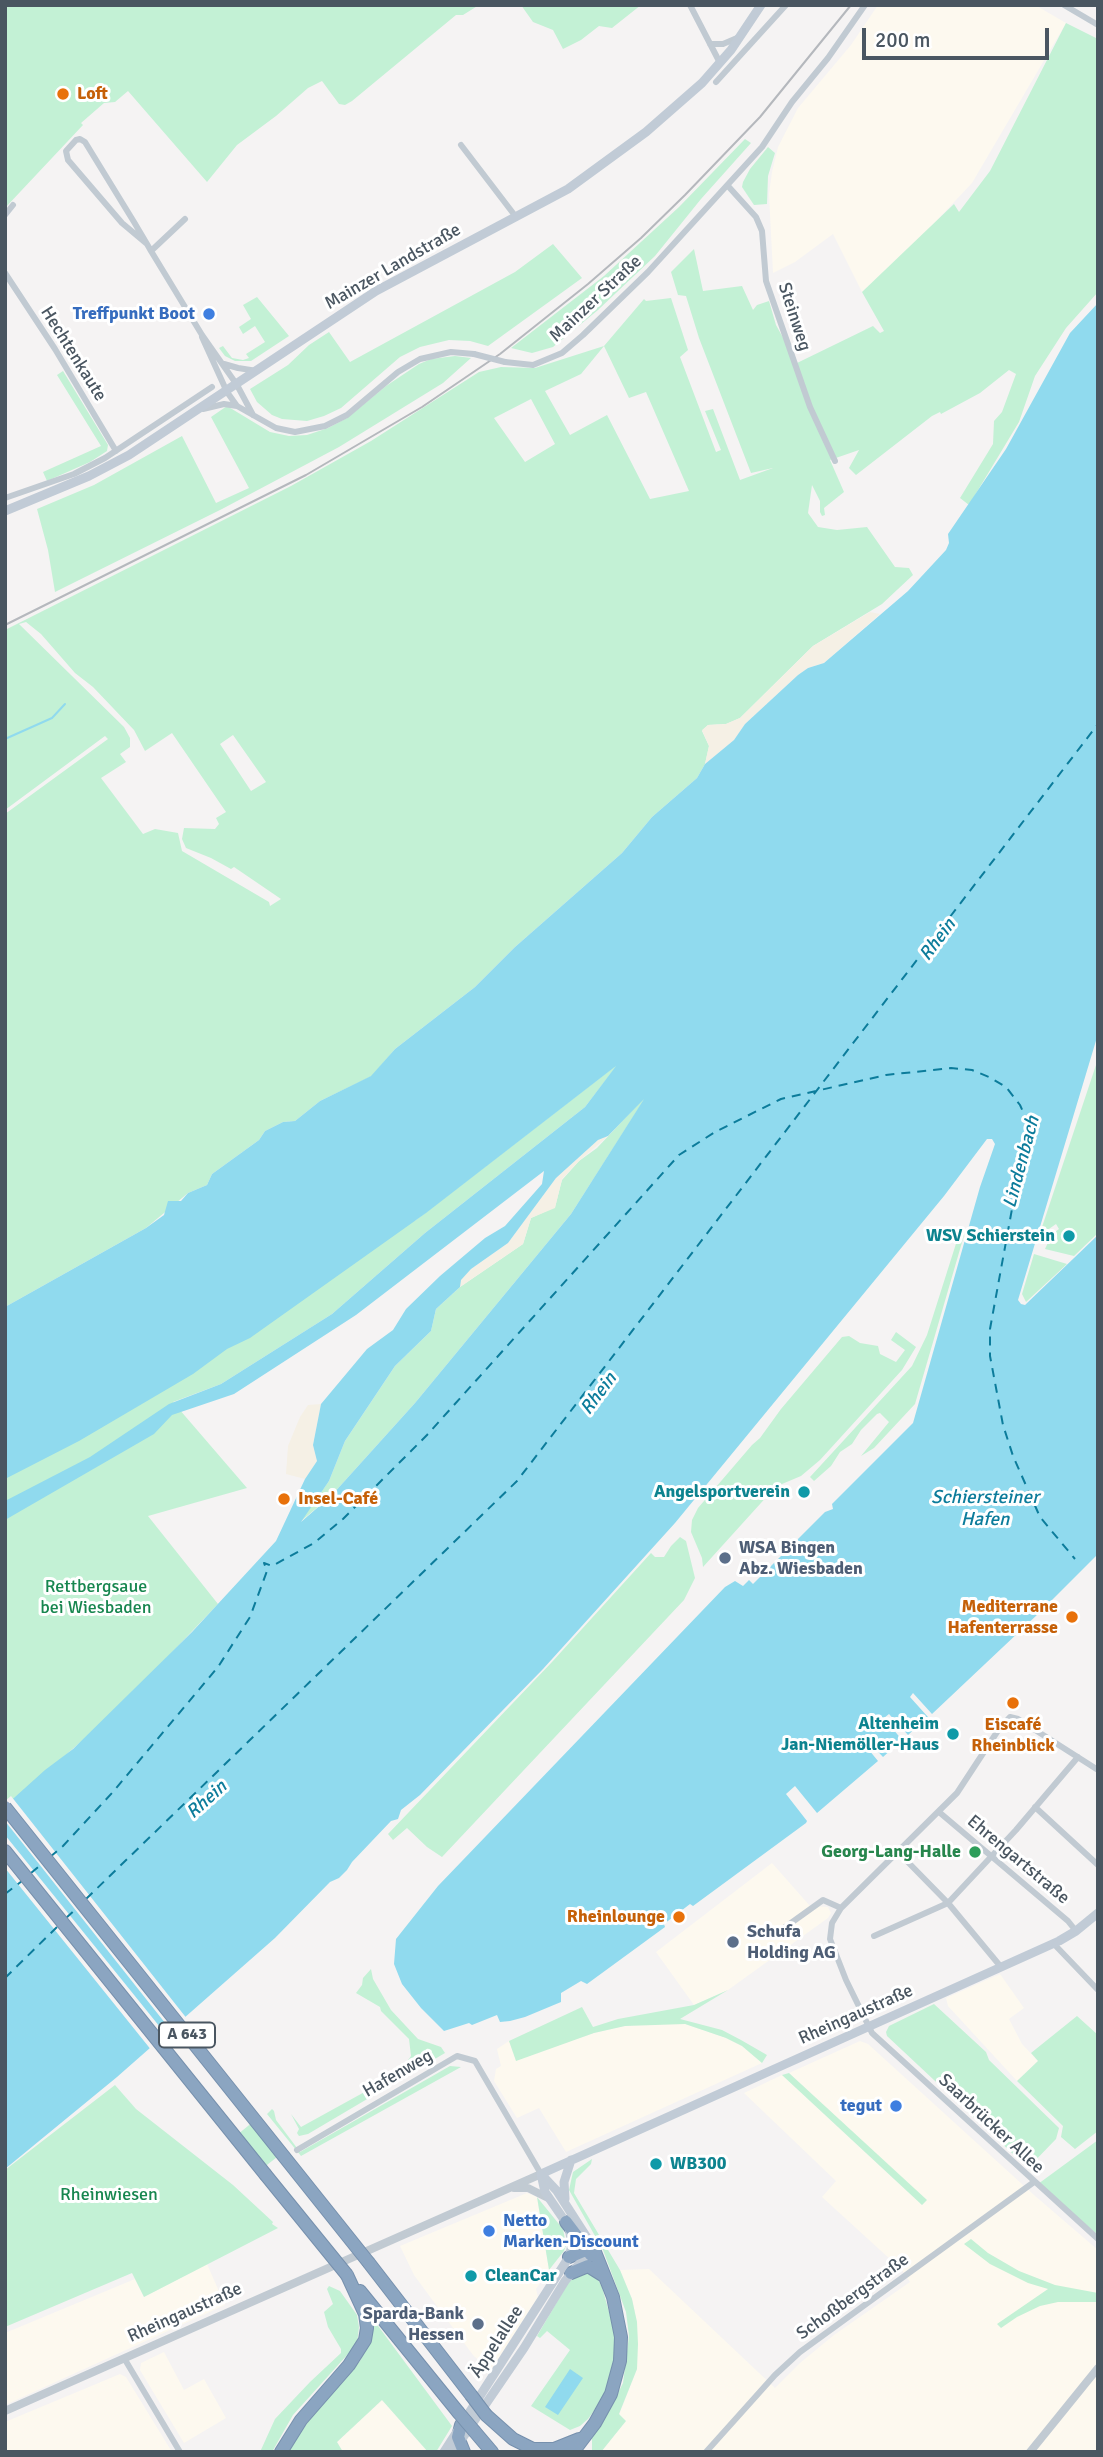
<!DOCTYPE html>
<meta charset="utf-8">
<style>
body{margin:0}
#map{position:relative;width:1103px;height:2457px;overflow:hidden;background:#f5f3f3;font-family:Signika,sans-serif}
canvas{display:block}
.frame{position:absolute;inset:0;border:7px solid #4a5661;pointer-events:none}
.scale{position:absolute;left:862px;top:28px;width:187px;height:32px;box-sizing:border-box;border:4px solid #4a5661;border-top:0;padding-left:9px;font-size:21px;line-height:24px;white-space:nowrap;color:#4a5661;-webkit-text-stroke:5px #fff;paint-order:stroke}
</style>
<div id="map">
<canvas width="1103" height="2457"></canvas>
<div class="frame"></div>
<div class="scale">200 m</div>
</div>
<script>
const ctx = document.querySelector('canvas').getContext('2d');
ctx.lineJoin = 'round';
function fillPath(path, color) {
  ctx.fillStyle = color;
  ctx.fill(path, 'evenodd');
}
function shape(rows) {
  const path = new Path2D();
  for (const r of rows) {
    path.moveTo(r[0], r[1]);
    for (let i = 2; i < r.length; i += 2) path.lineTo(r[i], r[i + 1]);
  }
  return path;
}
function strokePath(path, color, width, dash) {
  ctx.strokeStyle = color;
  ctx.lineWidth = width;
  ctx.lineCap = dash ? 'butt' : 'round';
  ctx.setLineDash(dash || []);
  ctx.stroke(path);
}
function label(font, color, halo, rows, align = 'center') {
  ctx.font = font + ' Signika,sans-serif';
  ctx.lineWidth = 6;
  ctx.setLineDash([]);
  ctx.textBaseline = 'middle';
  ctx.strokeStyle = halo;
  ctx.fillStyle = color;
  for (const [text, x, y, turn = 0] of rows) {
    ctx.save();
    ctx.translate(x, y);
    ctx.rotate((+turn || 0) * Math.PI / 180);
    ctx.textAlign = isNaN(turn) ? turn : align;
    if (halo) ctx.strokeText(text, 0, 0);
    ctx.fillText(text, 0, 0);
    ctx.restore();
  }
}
fillPath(shape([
 [878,5,1035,5,1066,23,972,183,923,235,862,292,833,234,795,262,773,273,769,194,772,172,778,147,798,108,851,45],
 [772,1863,810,1906,828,1907,831,1913,828,1918,728,1990,694,2005,656,1952],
 [1000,1974,1024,2008,1009,2019,1022,2044,1038,2061,1017,2081,948,2006,946,1998],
 [657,2023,685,2024,726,2038,742,2046,762,2063,566,2152,539,2108,517,2118,494,2081,496,2069,501,2066,497,2049,509,2041,516,2060,594,2033,625,2026],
 [860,2041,868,2044,1034,2195,1098,2250,1098,2452,601,2452,626,2421,619,2415,637,2369,637,2322,632,2299,620,2270,649,2269,775,2388,800,2363,834,2335,910,2282,902,2270,822,2197,836,2181,744,2093,782,2075,922,2205,926,2200,789,2073],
 [527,2193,537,2197,549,2270,536,2289,538,2297,490,2371,473,2355,414,2275,400,2246],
 [207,2264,225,2305,5,2405,5,2333,135,2279,144,2297],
 [164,2352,184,2390,204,2379,226,2418,184,2443,140,2370,141,2363],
 [120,2374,126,2377,172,2452,5,2452,5,2422],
 [382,2400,428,2452,343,2452,337,2442]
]), '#fdf9ef');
fillPath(shape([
 [5,5,479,5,463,15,456,15,352,101,345,105,339,104,322,81,308,88,276,116,237,145,207,182,128,91,115,102,104,103,81,123,83,125,5,208],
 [521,5,641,5,612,28,599,26,581,40,563,49,553,30,533,22],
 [1066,23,1098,39,1098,292,1066,328,1035,376,1019,422,969,505,960,498,993,444,994,421,1002,412,1016,374,1009,370,980,393,941,414,940,412,932,416,856,475,849,468,859,450,830,460,844,492,824,508,825,515,822,516,820,512,820,501,812,485,808,513,818,527,837,530,867,527,895,567,909,568,913,575,882,604,813,646,740,718,726,724,708,725,702,731,709,746,705,764,697,778,652,817,622,853,515,947,475,987,395,1049,372,1076,320,1101,295,1121,283,1122,265,1131,259,1140,212,1174,207,1185,188,1193,146,1228,5,1307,5,814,108,739,105,736,5,810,5,630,291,486,371,441,479,372,501,367,535,368,604,346,644,299,646,301,671,298,688,350,680,357,716,452,721,450,705,411,713,409,740,480,773,468,751,473,699,338,686,296,678,295,671,272,694,249,703,291,742,286,753,310,757,305,769,301,776,325,797,363,873,326,880,333,884,331,862,292,954,204,959,212,990,171],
 [604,346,629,398,646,392,689,491,650,499,607,415,570,435,545,391,581,374],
 [531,399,555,444,525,462,494,418],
 [26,622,41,634,75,673,93,687,134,730,145,751,172,733,226,812,216,818,219,824,215,829,184,828,182,839,186,848,211,858,231,869,234,867,281,899,270,906,269,902,182,851,178,833,155,829,143,834,101,778,126,762,120,754,130,747,130,738,124,727,19,624],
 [233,735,266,782,251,791,220,744],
 [745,139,751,143,701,199,655,256,598,310,553,347,532,353,511,348,604,276,679,207],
 [768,147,775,153,768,176,767,204,754,205,742,187,743,182,750,169],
 [553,244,582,278,488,346,470,341,449,340,420,347,400,357,341,408,324,416,307,421,282,419,272,415,257,402,250,389,288,365,309,345,329,332,350,362,515,272],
 [257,297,289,336,251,361,235,361,225,356,219,348,223,346,232,358,243,360,249,358,246,354,265,342,255,326,243,334,239,327,251,319,243,305],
 [455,356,471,358,443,383,339,447,222,509,55,592,48,550,37,509,94,485,182,436,216,503,249,488,211,417,227,406,270,432,289,436,307,435,328,428,347,418,386,386,419,364,431,359],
 [63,371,108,445,107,451,90,462,47,481,43,472,101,446,57,375],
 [1098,1059,1098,1233,1074,1256,1045,1249,1052,1234,1059,1229,1056,1224,1039,1236],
 [618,1064,585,1107,425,1233,332,1314,221,1384,173,1402,247,1488,148,1516,218,1604,116,1711,5,1808,5,1391,416,1220],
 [647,1095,571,1214,415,1403,332,1495,300,1522,329,1481,345,1441,395,1366,431,1331,436,1309,460,1287,523,1244,531,1218,555,1207,562,1180,579,1161,597,1148],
 [960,1231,965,1232,915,1404,874,1448,861,1456,889,1422,880,1413,877,1414,861,1430,852,1444,840,1452,831,1466,814,1481,810,1477,912,1366,927,1335],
 [1034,1254,1067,1264,1026,1302,1022,1294],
 [896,1332,916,1347,902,1370,820,1460,801,1476,782,1484,770,1493,703,1567,702,1558,691,1532,692,1520,698,1508,752,1445,760,1438,781,1409,842,1337,849,1336,860,1343,878,1346,880,1354,896,1362,905,1350,891,1340],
 [680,1537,686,1541,695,1578,684,1600,442,1857,427,1847,407,1828,393,1840,388,1834,552,1662,651,1553,655,1557,664,1557,671,1546],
 [371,1969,373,1979,391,2010,418,2039,441,2047,445,2053,308,2134,299,2136,297,2133,299,2129,291,2114,301,2127,399,2073,411,2056,409,2039,381,2011,380,2007,356,1993,362,1985,363,1978],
 [728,1990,680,2019,722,2030,741,2040,767,2055,762,2063,742,2046,726,2038,685,2024,625,2026,594,2033,516,2061,509,2041,582,2007,593,2027,618,2019,694,2005],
 [934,2004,986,2052,989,2060,1059,2128,1056,2139,1028,2168,887,2036,886,2032,889,2026],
 [1077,2016,1098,2035,1098,2131,1075,2149,1061,2137,1063,2126,1017,2081,1038,2061,1031,2053],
 [450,2066,461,2067,301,2156,267,2114,272,2109,274,2111,276,2120,300,2152],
 [789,2073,927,2200,922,2205,782,2075],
 [115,2085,136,2109,233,2185,273,2222,272,2224,278,2228,144,2297,132,2273,5,2327,5,2170],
 [259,2117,286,2150,258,2172,232,2139],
 [1098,2140,1098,2235,1038,2184],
 [592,2159,591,2164,576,2179,574,2193,620,2270,632,2299,637,2322,638,2344,637,2369,619,2414,626,2421,601,2452,592,2452,592,2438,613,2403,623,2383,629,2336,626,2312,603,2250,569,2190,573,2172],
 [537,2197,563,2229,566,2245,564,2251,549,2270],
 [971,2239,988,2253,1019,2271,1055,2285,1098,2293,1098,2302,1058,2302,1040,2306,1017,2317,1001,2328,997,2324,1048,2289,1028,2283,990,2264,964,2244],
 [587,2270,597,2277,602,2287,614,2330,615,2354,604,2397,588,2419,580,2426,570,2430,531,2406,570,2350,547,2331,540,2338,537,2336,571,2278],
 [329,2286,340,2291,357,2315,359,2327,357,2344,293,2415,272,2452,260,2452,275,2419,310,2382,341,2353,341,2349,328,2327,324,2312,333,2304,327,2289],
 [370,2315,452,2426,436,2452,428,2452,382,2400,337,2442,343,2452,287,2452,315,2412,360,2361,370,2340]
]), '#c3f1d5');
fillPath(shape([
 [870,612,880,614,824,663,808,668,798,675,745,724,734,740,705,764,709,746,702,730,708,725,726,724,740,718,813,646],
 [608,1136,579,1161,562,1179,555,1208,531,1218,523,1244,460,1287,460,1280,471,1269,508,1243,556,1178,598,1140],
 [321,1404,313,1445,317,1461,305,1479,286,1474,288,1446,300,1417,308,1405]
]), '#f5f0e5');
fillPath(shape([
 [1098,303,1098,1034,1018,1300,1021,1304,1025,1305,1098,1235,1098,1554,1038,1614,932,1714,913,1693,910,1697,928,1717,908,1735,889,1714,884,1718,902,1740,883,1757,863,1736,860,1739,878,1761,817,1813,795,1786,786,1794,807,1821,806,1823,693,1906,690,1904,664,1924,665,1927,587,1984,581,1981,561,1993,561,2002,525,2017,510,2021,500,2022,497,2015,472,2025,469,2023,444,2031,421,2008,402,1984,394,1964,396,1939,438,1886,725,1587,735,1581,743,1586,749,1580,753,1584,825,1512,833,1509,832,1504,913,1423,980,1187,995,1144,992,1139,987,1139,944,1196,675,1523,543,1669,420,1795,401,1810,398,1819,391,1821,352,1862,347,1870,339,1878,330,1882,275,1938,117,2077,5,2169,5,1806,45,1770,73,1749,192,1632,276,1541,305,1479,317,1461,313,1445,321,1404,367,1349,393,1330,406,1309,440,1276,485,1238,505,1226,542,1184,544,1171,356,1315,234,1394,172,1415,154,1434,5,1520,5,1501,90,1457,169,1404,221,1384,332,1314,425,1233,585,1107,616,1066,426,1213,250,1338,227,1349,193,1374,79,1441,5,1479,5,1307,146,1228,164,1215,168,1201,181,1201,188,1193,207,1185,212,1174,259,1140,265,1131,283,1122,295,1121,320,1101,371,1076,395,1049,475,987,515,947,622,853,652,817,697,778,705,764,734,740,745,724,798,675,808,668,824,663,908,591,946,550,949,543,948,534,1006,449,1070,333],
 [644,1099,571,1214,415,1403,332,1495,301,1522,329,1481,345,1441,395,1366,431,1331,436,1309,460,1287,461,1280,471,1269,508,1243,556,1178,598,1140,608,1136],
 [570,2369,583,2378,558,2415,545,2407]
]), '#90daee');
fillPath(shape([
 [11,1796,188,2020,173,2033,5,1821,5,1801],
 [5,1835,168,2037,152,2051,5,1868]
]), '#f5f3f3');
strokePath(shape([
 [5,739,52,718,65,704]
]), '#90daee', 2);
strokePath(shape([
 [50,1857,63,1846,112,1793,218,1667,250,1617,267,1571,264,1563,272,1566,314,1543,343,1519,427,1435,679,1155,715,1132,781,1099,886,1075,951,1068,972,1070,989,1077,1006,1087,1020,1105,1025,1116,1027,1127,990,1329,990,1356,1003,1425,1013,1456,1040,1517,1075,1559],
 [31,1873,43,1863],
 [5,1894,22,1881],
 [86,1899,517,1481,1098,724],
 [66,1918,77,1908],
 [5,1978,57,1927]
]), '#0c7c9b', 2, [9, 7]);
const motorway = shape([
 [5,1851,265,2174],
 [566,2222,591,2255],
 [569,2257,593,2247,613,2297,621,2337,620,2361,611,2394,595,2423,573,2452],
 [369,2263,471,2395],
 [571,2273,588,2266,604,2276],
 [360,2291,458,2412],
 [486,2415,513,2439,533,2449,554,2449,579,2439],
 [461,2425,458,2437,464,2452],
 [475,2432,492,2452],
 [281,2452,301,2420,349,2365,365,2340,367,2328,365,2314,347,2275]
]);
strokePath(motorway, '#7690ad', 14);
strokePath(shape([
 [690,5,720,63],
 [1064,5,1098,25],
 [710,44,723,44,737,38],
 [716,82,786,5],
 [461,145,516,217],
 [728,186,756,217,762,231,766,281,810,407,835,461],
 [5,215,13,205],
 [147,244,122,223,68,160,66,151,76,140,80,139,85,142,134,222,147,244,151,251,202,335,237,385,253,415],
 [151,251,185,219],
 [5,273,55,349,116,451],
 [202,337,227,392,237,406,276,428,295,432,325,426,347,415,398,372,420,359,451,352,474,354],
 [505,362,533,365,562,353,583,335,648,272,762,147,792,102,828,58,865,5],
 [224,364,238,368,257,371],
 [203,409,224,404,237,406],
 [5,498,74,474,105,458,212,387],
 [1098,1770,1018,1719,1010,1717,999,1729,957,1793,841,1908,832,1923,830,1939,846,1980,872,2033,1098,2239],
 [1035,1807,1098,1865],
 [939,1812,1068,1921,1076,1931],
 [898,1852,948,1903,1001,1967],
 [784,1928,823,1900,841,1908],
 [874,1936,948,1903,1016,1830,1078,1757],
 [1053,1943,1098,1990],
 [297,2150,457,2056,475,2061,541,2174],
 [124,2358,180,2452],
 [706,2452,775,2375,800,2352,1034,2182]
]), '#c1cad2', 6);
strokePath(shape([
 [514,2188,528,2188,548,2198],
 [5,2411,541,2174],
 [1030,2452,1098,2368]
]), '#c1cad2', 8);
strokePath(shape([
 [5,511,89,476,129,455,376,291,568,189,646,132,702,83,731,50,761,5],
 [541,2174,1059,1941,1076,1931,1098,1913],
 [565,2199,564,2182,571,2160],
 [444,2452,569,2257,572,2245,569,2227,545,2192,541,2174],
 [453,2452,524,2348,565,2281,593,2247,557,2191,541,2174]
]), '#c1cbd6', 9);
strokePath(motorway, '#8ba5c1', 12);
strokePath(shape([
 [5,625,306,475,422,407,500,354,588,284,641,238,685,195,760,117,851,5]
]), '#b5b8bd', 2);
const motorwayBridge = shape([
 [5,1807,369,2263],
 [265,2174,347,2275],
 [471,2395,486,2415],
 [458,2412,475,2432]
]);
strokePath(motorwayBridge, '#7690ad', 14, []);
strokePath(shape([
 [474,354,505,362]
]), '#c1cad2', 6);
strokePath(motorwayBridge, '#8ba5c1', 12);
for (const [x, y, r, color] of [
 [63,94,7,"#e8710a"],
 [209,314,7,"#3f7fe0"],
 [1069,1236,7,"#0f9aa8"],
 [804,1492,7,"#0f9aa8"],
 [284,1499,7,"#e8710a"],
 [725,1558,7,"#5c6f8a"],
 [1072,1617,7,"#e8710a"],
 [1013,1703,7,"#e8710a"],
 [953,1734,7,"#0f9aa8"],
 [975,1852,7,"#2e9e5b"],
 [679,1917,7,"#e8710a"],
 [733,1942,7,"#5c6f8a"],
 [896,2106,7,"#3f7fe0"],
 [656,2164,7,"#0f9aa8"],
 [489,2231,7,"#3f7fe0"],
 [471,2276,7,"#0f9aa8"],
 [478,2324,7,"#5c6f8a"]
]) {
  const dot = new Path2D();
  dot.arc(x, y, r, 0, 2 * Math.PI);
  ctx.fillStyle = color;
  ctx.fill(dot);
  strokePath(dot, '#fff', 2.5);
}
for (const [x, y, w] of [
 [187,2035,56]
]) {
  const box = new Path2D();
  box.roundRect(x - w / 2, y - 12.5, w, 25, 5);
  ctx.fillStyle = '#fff';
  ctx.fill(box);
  strokePath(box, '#4a5661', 2);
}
label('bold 16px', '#4a5661', null, [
 ["A 643",187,2035]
]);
label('bold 18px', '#c56008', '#fff', [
 ["Loft",77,94],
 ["Insel-Café",298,1499],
 ["Mediterrane",1058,1607,"right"],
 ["Hafenterrasse",1058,1628,"right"],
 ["Eiscafé",1013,1725,"center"],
 ["Rheinblick",1013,1746,"center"],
 ["Rheinlounge",665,1917,"right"]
], 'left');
label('18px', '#4a5661', '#fff', [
 ["Mainzer Landstraße",393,267,-30],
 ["Mainzer Straße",596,299,-43],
 ["Steinweg",794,317,72],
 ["Hechtenkaute",73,354,58],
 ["Ehrengartstraße",1018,1860,40],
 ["Rheingaustraße",856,2015,-24],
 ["Hafenweg",398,2074,-30],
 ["Saarbrücker Allee",991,2124,43],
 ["Schoßbergstraße",853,2297,-36],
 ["Rheingaustraße",185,2313,-24],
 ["Äppelallee",497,2342,-57]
]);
label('bold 18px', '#366cbe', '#fff', [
 ["Treffpunkt Boot",195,314],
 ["tegut",882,2106],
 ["Netto",503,2221,"left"],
 ["Marken-Discount",503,2242,"left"]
], 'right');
label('bold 18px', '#0d838f', '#fff', [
 ["WSV Schierstein",1055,1236],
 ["Angelsportverein",790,1492],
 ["Altenheim",939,1724],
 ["Jan-Niemöller-Haus",939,1745],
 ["WB300",670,2164,"left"],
 ["CleanCar",485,2276,"left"]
], 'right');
label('bold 18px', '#4e5e75', '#fff', [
 ["WSA Bingen",739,1548],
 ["Abz. Wiesbaden",739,1569],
 ["Schufa",747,1932],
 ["Holding AG",747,1953],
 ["Sparda-Bank",464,2314,"right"],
 ["Hessen",464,2335,"right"]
], 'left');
label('18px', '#17864f', '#fff', [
 ["Rettbergsaue",96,1587],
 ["bei Wiesbaden",96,1608],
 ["Rheinwiesen",109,2195]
]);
label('bold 18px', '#27864d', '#fff', [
 ["Georg-Lang-Halle",961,1852]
], 'right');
label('italic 19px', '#0c7c9b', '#fff', [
 ["Rhein",938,940,-53],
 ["Lindenbach",1022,1162,-75],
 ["Rhein",599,1394,-53],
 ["Schiersteiner",985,1498],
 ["Hafen",985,1520],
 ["Rhein",207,1800,-42]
]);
</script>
